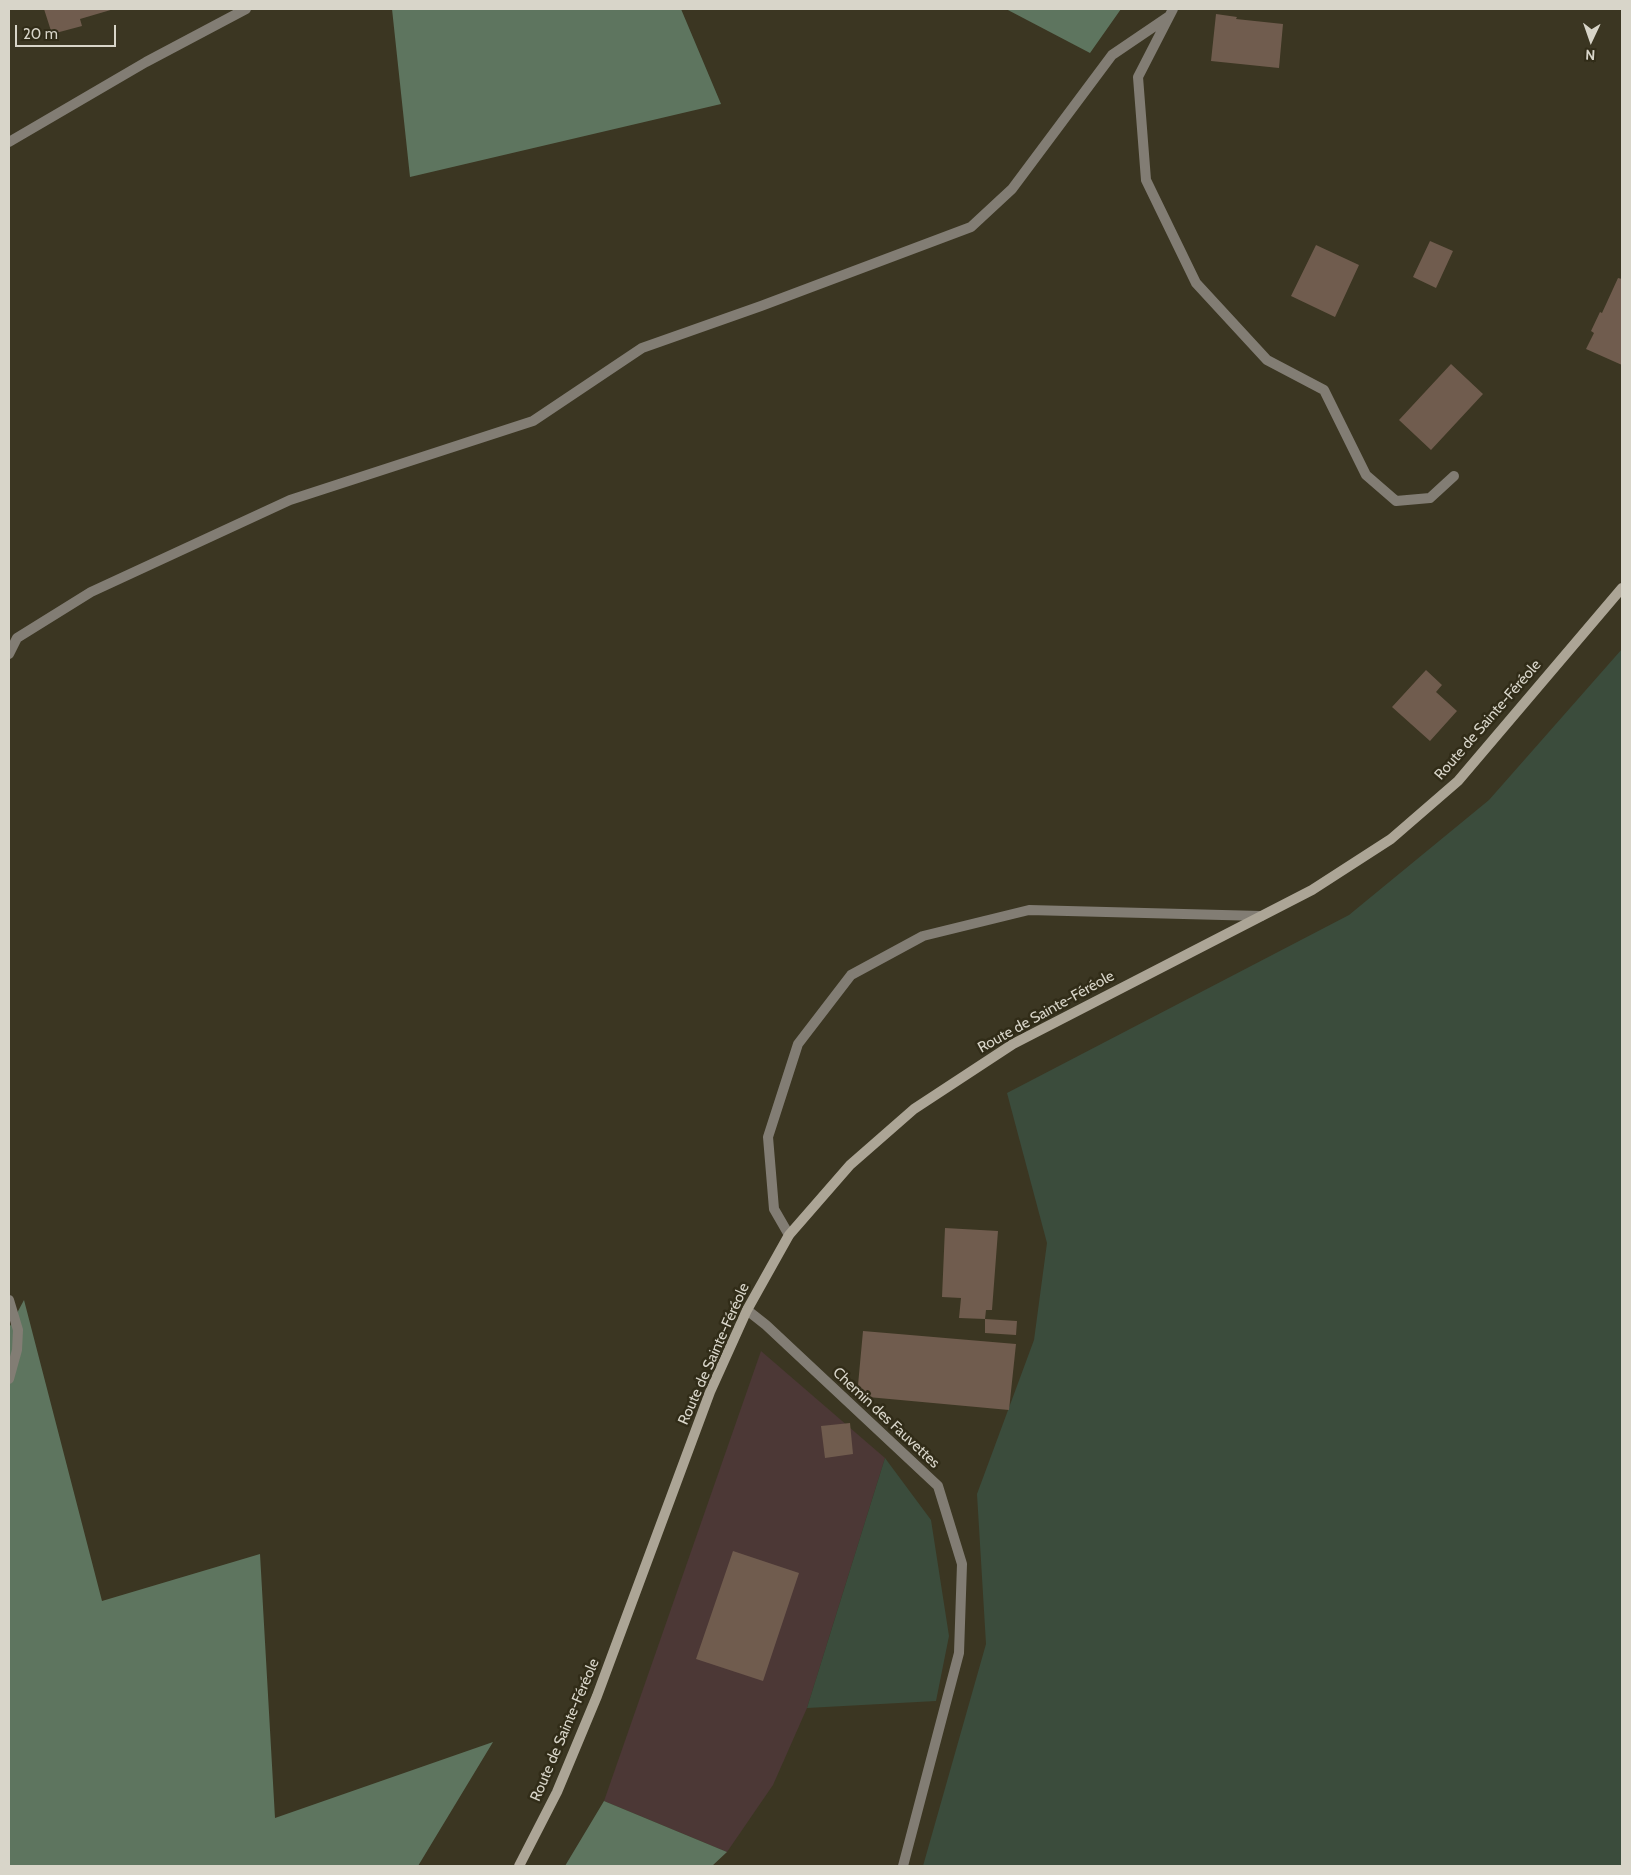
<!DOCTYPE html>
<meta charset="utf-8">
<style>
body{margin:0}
#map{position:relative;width:1631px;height:1875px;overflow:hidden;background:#3b3622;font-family:Cabin,sans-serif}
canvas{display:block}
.frame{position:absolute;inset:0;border:10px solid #d8d5c9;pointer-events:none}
.north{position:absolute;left:1566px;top:15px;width:50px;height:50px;-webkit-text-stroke:4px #312c18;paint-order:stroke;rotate:183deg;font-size:14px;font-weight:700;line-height:20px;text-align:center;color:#d8d5c9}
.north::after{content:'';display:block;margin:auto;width:18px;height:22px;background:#d8d5c9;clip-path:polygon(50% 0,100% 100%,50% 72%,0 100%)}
.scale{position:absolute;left:15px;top:25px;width:101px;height:22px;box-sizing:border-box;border:2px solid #d8d5c9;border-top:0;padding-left:6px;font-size:15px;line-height:18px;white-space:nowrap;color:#d8d5c9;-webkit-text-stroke:4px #312c18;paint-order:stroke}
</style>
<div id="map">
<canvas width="1631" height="1875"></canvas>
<div class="frame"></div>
<div class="north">N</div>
<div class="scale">20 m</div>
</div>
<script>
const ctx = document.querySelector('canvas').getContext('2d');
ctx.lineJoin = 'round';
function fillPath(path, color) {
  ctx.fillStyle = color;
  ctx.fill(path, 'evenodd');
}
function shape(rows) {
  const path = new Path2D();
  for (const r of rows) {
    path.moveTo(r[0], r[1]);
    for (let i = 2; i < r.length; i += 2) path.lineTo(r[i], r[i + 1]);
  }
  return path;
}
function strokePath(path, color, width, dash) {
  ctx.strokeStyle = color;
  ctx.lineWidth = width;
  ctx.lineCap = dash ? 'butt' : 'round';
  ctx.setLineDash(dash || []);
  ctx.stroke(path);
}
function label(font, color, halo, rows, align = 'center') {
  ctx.font = font + ' Cabin,sans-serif';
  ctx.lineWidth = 5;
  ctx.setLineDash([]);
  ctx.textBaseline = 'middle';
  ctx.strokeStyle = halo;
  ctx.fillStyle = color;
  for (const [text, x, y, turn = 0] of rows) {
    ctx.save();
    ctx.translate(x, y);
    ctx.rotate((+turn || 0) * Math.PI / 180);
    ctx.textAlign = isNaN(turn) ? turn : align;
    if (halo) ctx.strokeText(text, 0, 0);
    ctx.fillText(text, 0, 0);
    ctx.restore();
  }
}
fillPath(shape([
 [761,1351,885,1458,807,1708,773,1785,727,1852,604,1801]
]), '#4c3836');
fillPath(shape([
 [1622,649,1622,1866,923,1866,986,1644,977,1494,1034,1340,1047,1243,1007,1093,1349,915,1489,800],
 [885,1458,931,1520,949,1636,936,1701,807,1708]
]), '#3b4c3c');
fillPath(shape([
 [392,9,681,9,721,104,410,177],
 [1006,9,1121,9,1090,53],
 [24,1300,102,1601,260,1554,275,1818,493,1742,418,1866,9,1866,9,1328],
 [604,1801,727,1852,712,1866,565,1866]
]), '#5e755f');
fillPath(shape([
 [44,9,114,9,80,19,82,26,52,34],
 [1216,14,1237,17,1236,19,1283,24,1279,68,1211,61],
 [1430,241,1453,251,1436,288,1413,277],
 [1316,245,1359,265,1335,317,1291,296],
 [1618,278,1622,279,1622,365,1586,349,1594,333,1591,331,1600,312,1602,313],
 [1451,364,1483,394,1431,450,1399,420],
 [1426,670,1442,685,1436,692,1457,711,1430,741,1392,707],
 [945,1228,998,1231,992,1310,986,1310,985,1319,959,1318,961,1298,942,1297],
 [985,1319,1017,1321,1016,1335,985,1333],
 [863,1331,1016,1344,1009,1410,857,1396],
 [850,1423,853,1454,825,1458,821,1426],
 [733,1551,799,1573,763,1681,696,1659]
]), '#705c4e');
strokePath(shape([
 [789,1235,774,1209,768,1137,798,1044,851,975,923,936,1029,910,1261,916]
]), '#827d74', 10);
strokePath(shape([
 [1173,9,1138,77,1146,180,1196,283,1267,360,1324,390,1366,475,1396,501,1430,498,1454,476],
 [9,142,146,62,246,9],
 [9,654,17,638,91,592,290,500,533,421,642,348,761,306,971,227,1012,189,1112,55,1168,17],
 [9,1300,18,1330,17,1350,9,1379],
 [747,1310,766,1325,938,1486,962,1564,959,1653,903,1866]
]), '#827d74', 10);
strokePath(shape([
 [519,1866,557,1792,597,1696,710,1392,747,1310,789,1235,850,1165,914,1109,1013,1044,1312,890,1391,839,1458,781,1622,588]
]), '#aca596', 10);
label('15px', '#d8d5c9', '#312c18', [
 ["Route de Sainte-Féréole",1488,720,-49],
 ["Route de Sainte-Féréole",1046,1012,-29],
 ["Route de Sainte-Féréole",714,1354,-66],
 ["Chemin des Fauvettes",886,1418,43],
 ["Route de Sainte-Féréole",565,1730,-67]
]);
</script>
